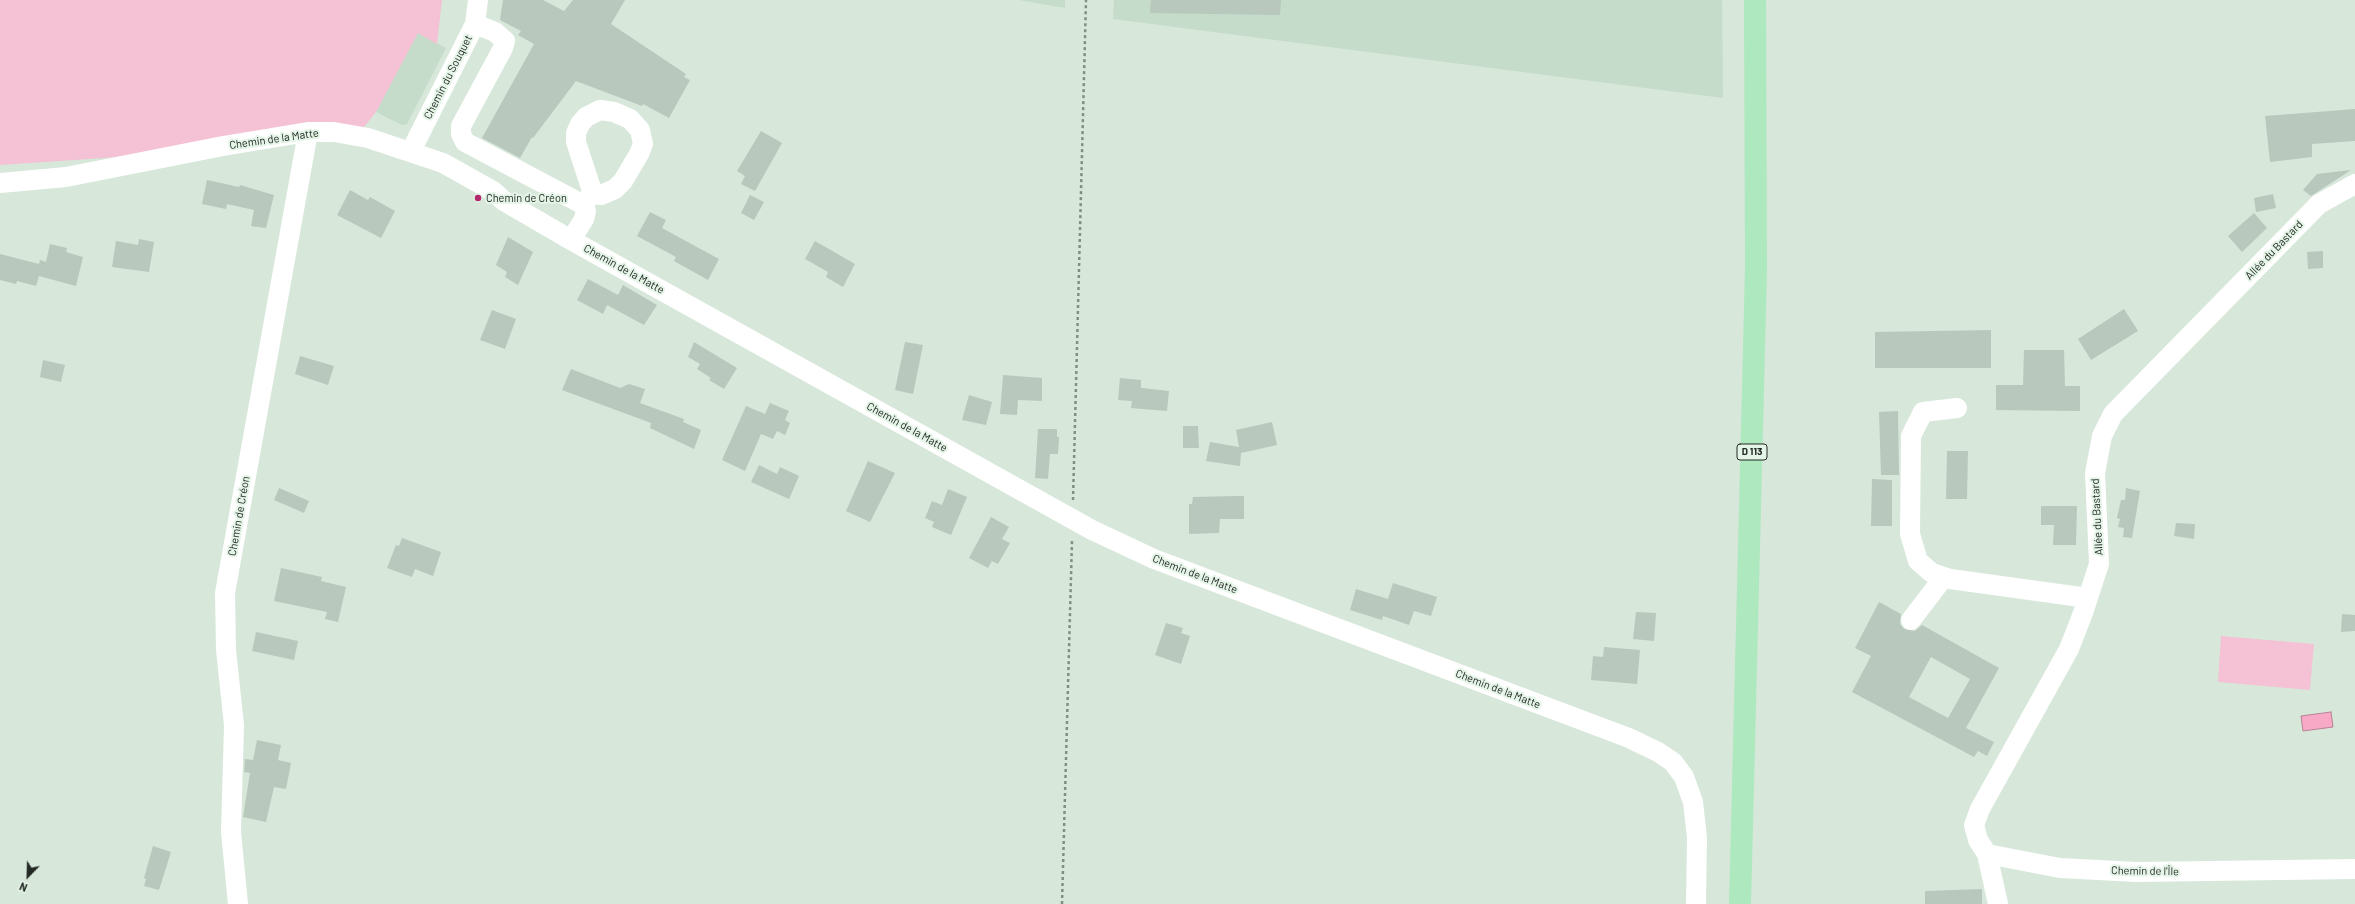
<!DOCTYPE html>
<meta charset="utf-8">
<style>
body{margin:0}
#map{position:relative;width:2355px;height:904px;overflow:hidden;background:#d7e7da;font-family:Barlow,sans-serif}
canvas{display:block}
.north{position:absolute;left:8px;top:856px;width:40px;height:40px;-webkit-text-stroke:3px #e4f4e7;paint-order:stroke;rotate:203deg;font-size:11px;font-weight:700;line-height:16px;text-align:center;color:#222823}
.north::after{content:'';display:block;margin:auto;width:14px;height:18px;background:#222823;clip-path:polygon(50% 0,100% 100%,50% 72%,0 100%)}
</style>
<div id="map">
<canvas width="2355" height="904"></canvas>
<div class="north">N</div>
</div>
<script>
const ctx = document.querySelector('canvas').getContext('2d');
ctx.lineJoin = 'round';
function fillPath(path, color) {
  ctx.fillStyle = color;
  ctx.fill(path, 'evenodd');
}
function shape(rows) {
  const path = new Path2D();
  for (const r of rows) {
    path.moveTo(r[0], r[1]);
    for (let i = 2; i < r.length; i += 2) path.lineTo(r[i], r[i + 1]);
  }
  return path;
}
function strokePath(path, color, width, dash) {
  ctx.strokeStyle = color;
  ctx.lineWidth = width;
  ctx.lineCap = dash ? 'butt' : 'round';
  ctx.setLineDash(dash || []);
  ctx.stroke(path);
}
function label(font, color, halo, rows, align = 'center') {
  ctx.font = font + ' Barlow,sans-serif';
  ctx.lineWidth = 4;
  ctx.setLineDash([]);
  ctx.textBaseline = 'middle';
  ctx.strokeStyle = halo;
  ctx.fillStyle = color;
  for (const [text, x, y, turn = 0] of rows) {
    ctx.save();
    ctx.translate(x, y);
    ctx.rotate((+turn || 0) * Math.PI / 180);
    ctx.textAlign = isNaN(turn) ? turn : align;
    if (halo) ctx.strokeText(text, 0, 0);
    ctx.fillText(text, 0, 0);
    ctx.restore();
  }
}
fillPath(shape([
 [1019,0,1065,0,1065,8],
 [1114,0,1722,0,1723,98,1113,19],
 [418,33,446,48,407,124,402,125,376,112]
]), '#c6dccb');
fillPath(shape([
 [0,0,442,0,437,44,418,33,376,112,364,127,309,122,119,157,0,165],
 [2221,636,2314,644,2310,690,2218,682]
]), '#f4c2d4');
const water = shape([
 [2331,712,2333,727,2303,731,2301,716,2331,712]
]);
fillPath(water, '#f8a9c6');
strokePath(water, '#b88295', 1);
fillPath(shape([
 [503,0,543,0,564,11,573,0,625,0,611,24,686,74,684,77,690,80,669,118,643,104,642,106,576,81,533,138,532,137,520,158,482,138,534,44,518,35,521,31,500,20],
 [1151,0,1281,0,1280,15,1150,13],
 [2355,109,2355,141,2312,144,2312,157,2270,162,2265,116],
 [761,131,782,143,755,191,741,184,745,176,737,171],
 [2351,170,2311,196,2303,190,2317,174],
 [207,180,239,187,240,185,274,195,266,228,251,226,254,210,227,204,226,209,202,204],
 [350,190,368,200,370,197,395,211,381,238,337,215],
 [2273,194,2276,208,2256,212,2254,198],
 [750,195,764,202,754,220,741,213],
 [650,212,666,220,662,228,719,259,708,280,674,261,676,257,637,236],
 [2254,213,2267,228,2242,252,2228,236],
 [508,237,533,252,518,285,505,277,507,272,496,265],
 [139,239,154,242,149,272,112,267,116,241,138,245],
 [815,241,855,264,843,287,826,277,828,272,805,259],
 [50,244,67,248,66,252,83,257,76,286,39,276,36,286,17,281,16,284,0,280,0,254,39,264,40,260,46,262],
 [2323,251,2323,268,2308,269,2307,252],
 [588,279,618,295,623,285,657,305,644,325,607,305,603,314,577,300],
 [2124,309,2138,331,2091,360,2078,339],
 [492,310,516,319,505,349,480,340],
 [1991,330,1991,368,1875,368,1875,332],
 [694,342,737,368,724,389,709,380,711,378,697,369,700,364,688,357],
 [905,342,923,345,913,394,895,390],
 [2024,350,2064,350,2065,386,2080,386,2080,411,1996,410,1996,385,2023,385],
 [300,356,334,366,328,385,295,374],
 [43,360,65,365,61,382,40,377],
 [571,369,620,388,629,384,645,389,640,403,684,419,683,422,701,430,694,449,650,428,651,423,562,390],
 [1003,375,1042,378,1042,401,1018,400,1017,415,1000,414],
 [1120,378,1141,380,1141,388,1169,391,1167,411,1131,408,1132,401,1118,400],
 [969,395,992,402,986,425,962,420],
 [770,403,789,411,785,420,790,423,785,435,777,431,773,439,761,434,745,471,722,460,746,406,765,414],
 [1898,411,1899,475,1881,475,1879,412],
 [1272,422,1277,445,1241,453,1240,466,1206,461,1210,442,1239,447,1236,430],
 [1183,426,1198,426,1199,448,1183,448],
 [1038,429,1057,429,1057,437,1059,437,1058,454,1050,454,1048,479,1035,478],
 [1947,451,1968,451,1967,499,1946,499],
 [868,461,895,473,870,522,846,511],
 [759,465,777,474,780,467,799,476,789,499,751,482],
 [1872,479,1892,480,1892,526,1871,526],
 [279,488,309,501,304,513,274,500],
 [2126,488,2140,491,2132,538,2123,537,2124,528,2118,527,2120,519,2117,518,2121,500,2125,500],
 [948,489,967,497,951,535,932,527,934,522,925,518,932,501,942,505],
 [1237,496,1244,496,1244,519,1220,519,1219,533,1189,534,1189,504,1192,504,1193,497],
 [2041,506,2077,506,2076,545,2053,545,2054,525,2041,525],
 [991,517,1009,527,1002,539,1010,543,998,564,992,561,988,568,969,558],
 [2176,523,2195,524,2194,539,2174,536],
 [402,538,441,552,433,576,415,569,412,577,387,568,396,545,399,546],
 [281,568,322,577,321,581,346,587,338,622,325,619,327,612,274,601],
 [1393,583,1437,597,1431,616,1414,611,1409,625,1383,616,1382,620,1350,610,1356,589,1388,599],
 [1879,602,1901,614,1900,624,1904,629,1915,631,1922,625,1999,668,1966,728,1994,742,1987,756,1978,751,1974,757,1852,692,1871,656,1855,648],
 [1931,657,1970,679,1948,718,1909,697],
 [1636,612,1656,613,1654,641,1633,639],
 [2342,614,2355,615,2355,631,2341,632],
 [1166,623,1183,628,1181,633,1190,636,1181,664,1155,655],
 [256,632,298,641,294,660,252,651],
 [1604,647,1640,650,1637,684,1591,680,1593,656,1603,657],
 [257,740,281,745,278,760,291,763,286,789,274,787,266,822,243,817,250,773,244,772,245,759,253,760],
 [153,846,171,852,159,890,144,886,146,879,144,878],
 [1982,889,1982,904,1925,904,1925,891]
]), '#b8c8bc');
strokePath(shape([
 [1073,500,1086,0],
 [1062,904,1072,541]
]), '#828d84', 2.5, [3, 3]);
strokePath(shape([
 [475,24,495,32,505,41,503,48,461,126,461,134,465,142,582,204],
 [600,110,614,112,630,119,640,130,643,144,639,154,623,181,615,189,601,195,593,194,576,142,576,133,580,124,586,117,600,110],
 [411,151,475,24,478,0],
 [0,183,66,177,223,146,308,132,334,132,368,138,443,163,493,191,504,201,571,240,1092,530,1154,559,1629,738,1658,752,1673,762,1684,777,1693,802,1697,838,1696,904],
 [571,240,584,219,586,211,582,204,592,195],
 [1957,408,1923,412,1911,436,1910,534,1918,561,1932,573,1950,579,2088,598],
 [1911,620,1944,577],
 [1987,854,2060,868,2136,872,2355,869],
 [238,904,231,832,234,725,226,650,225,593,308,132],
 [1998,904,1987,854,1978,840,1974,825,1980,809,2069,649,2083,613,2099,564,2095,473,2102,436,2113,414,2319,204,2355,184]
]), '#fff', 20);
strokePath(shape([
 [1740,904,1756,269,1755,0]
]), '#ade8be', 22);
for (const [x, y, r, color] of [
 [478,198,4,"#b1296c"]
]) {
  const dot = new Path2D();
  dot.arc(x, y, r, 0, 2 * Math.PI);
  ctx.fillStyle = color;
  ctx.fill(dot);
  strokePath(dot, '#e4f4e7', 1.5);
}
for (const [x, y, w] of [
 [1752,452,30]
]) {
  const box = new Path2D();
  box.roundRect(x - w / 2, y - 8, w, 16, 3);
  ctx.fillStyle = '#e4f4e7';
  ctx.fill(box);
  strokePath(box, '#222823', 1);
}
label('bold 10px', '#222823', null, [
 ["D 113",1752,452]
]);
label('11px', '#222823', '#e4f4e7', [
 ["Chemin du Souquet",448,77,-63],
 ["Chemin de la Matte",274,139,-8],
 ["Allée du Bastard",2274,250,-46],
 ["Chemin de la Matte",624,269,29],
 ["Chemin de la Matte",907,427,29],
 ["Chemin de Créon",239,516,-80],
 ["Allée du Bastard",2097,517,-93],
 ["Chemin de la Matte",1195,574,21],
 ["Chemin de la Matte",1498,689,21],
 ["Chemin de l'Île",2145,871,1]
]);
label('11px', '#222823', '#e4f4e7', [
 ["Chemin de Créon",486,198]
], 'left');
</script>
